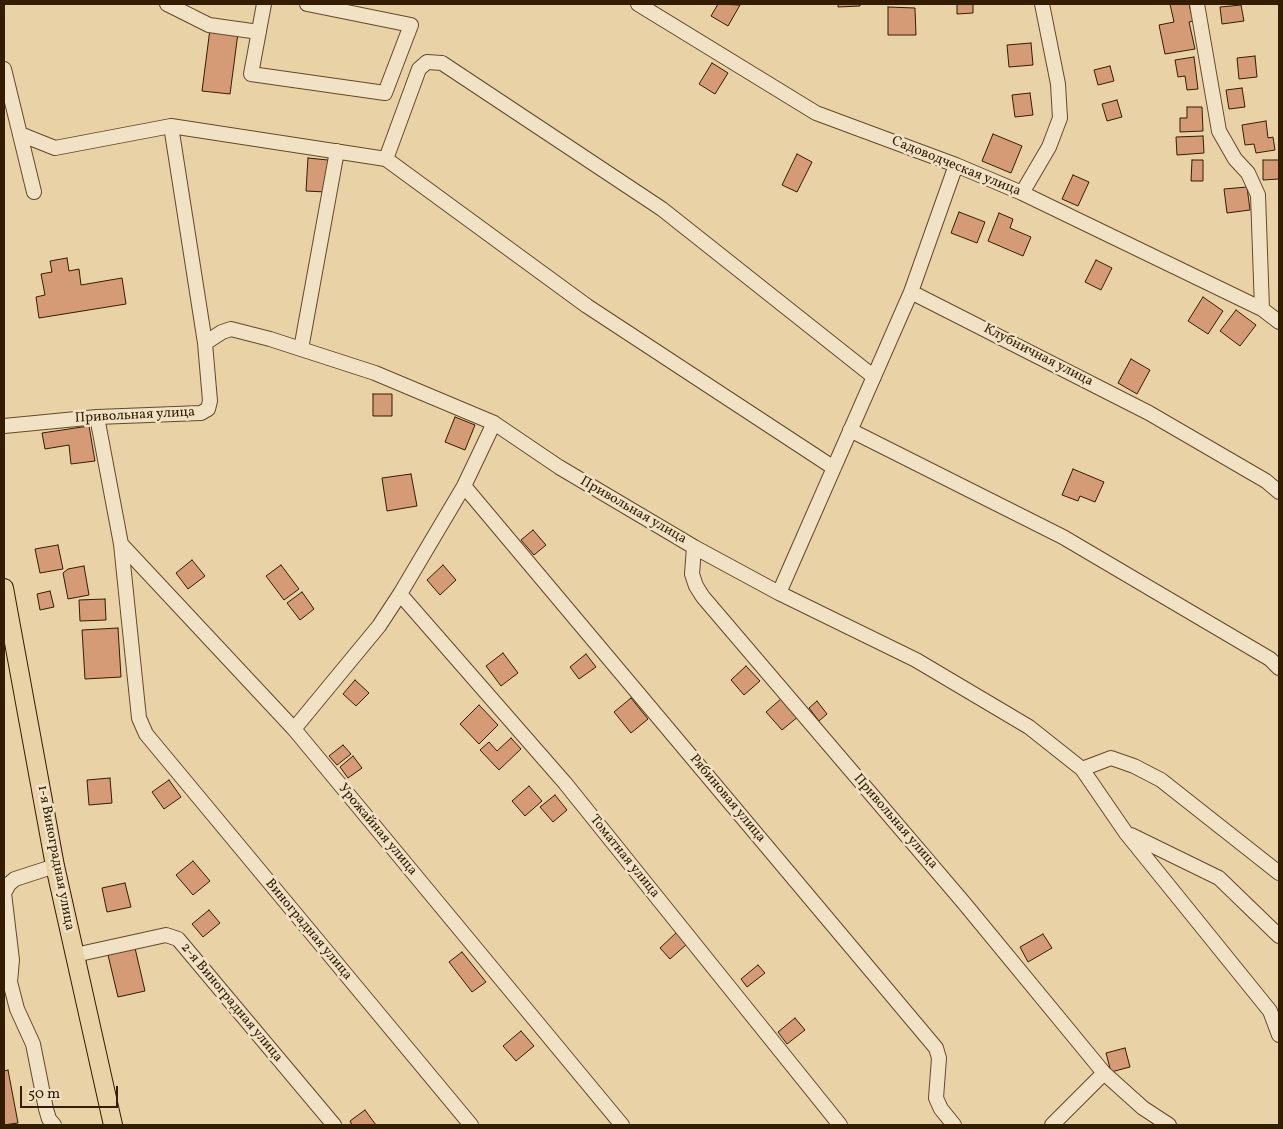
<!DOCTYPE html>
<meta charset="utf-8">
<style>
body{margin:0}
#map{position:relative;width:1283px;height:1129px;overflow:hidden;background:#e9d2a6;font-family:Vollkorn,serif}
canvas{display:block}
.frame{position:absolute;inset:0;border:5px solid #341c01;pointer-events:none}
.scale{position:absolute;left:20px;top:1086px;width:98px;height:22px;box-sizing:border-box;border:2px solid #341c01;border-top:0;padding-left:6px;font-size:15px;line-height:18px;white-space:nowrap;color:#341c01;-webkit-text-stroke:4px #f1e2c5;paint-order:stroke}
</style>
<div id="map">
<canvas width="1283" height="1129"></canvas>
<div class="frame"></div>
<div class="scale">50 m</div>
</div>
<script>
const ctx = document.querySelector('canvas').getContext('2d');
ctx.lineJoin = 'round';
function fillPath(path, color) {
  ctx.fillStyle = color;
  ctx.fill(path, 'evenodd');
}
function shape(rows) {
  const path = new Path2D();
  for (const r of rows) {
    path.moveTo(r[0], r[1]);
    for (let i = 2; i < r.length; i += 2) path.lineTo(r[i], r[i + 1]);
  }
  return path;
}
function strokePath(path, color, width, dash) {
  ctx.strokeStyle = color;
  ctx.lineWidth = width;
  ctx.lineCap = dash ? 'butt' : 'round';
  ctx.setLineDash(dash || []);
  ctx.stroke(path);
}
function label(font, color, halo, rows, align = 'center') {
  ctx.font = font + ' Vollkorn,serif';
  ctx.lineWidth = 5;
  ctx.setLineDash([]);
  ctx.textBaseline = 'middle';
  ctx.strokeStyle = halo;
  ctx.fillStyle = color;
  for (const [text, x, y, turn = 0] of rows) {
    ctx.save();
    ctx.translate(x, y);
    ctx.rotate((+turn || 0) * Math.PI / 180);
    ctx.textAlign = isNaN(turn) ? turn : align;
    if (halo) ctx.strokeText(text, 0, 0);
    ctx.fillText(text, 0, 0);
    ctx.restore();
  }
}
const building = shape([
 [718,4,740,5,728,26,711,16,718,4],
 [838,4,860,4,860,6,838,7,838,4],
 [957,4,973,4,973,13,957,14,957,4],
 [1170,4,1189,4,1193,21,1189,22,1195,49,1165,54,1159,25,1174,22,1170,4],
 [1241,5,1244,21,1222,24,1220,7,1241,5],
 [888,7,915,8,916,35,888,35,888,7],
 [210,29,238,33,230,94,202,91,210,29],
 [1031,43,1033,65,1009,67,1007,45,1031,43],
 [1255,56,1257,77,1239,79,1237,58,1255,56],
 [1194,57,1198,89,1187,90,1185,76,1178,77,1175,60,1194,57],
 [712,63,728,73,715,94,699,84,712,63],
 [1110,66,1114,81,1098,85,1094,70,1110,66],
 [1242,88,1245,107,1229,109,1226,90,1242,88],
 [1030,93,1033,115,1015,117,1012,95,1030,93],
 [1117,100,1122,117,1107,121,1102,104,1117,100],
 [1187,107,1202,107,1203,131,1180,132,1180,118,1187,118,1187,107],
 [1266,121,1268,138,1273,137,1275,150,1256,153,1254,144,1245,145,1242,125,1266,121],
 [993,134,1022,146,1011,173,982,161,993,134],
 [1203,136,1204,153,1177,155,1176,137,1203,136],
 [797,154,812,162,797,192,782,185,797,154],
 [308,158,328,160,326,192,306,191,308,158],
 [1192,160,1203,160,1203,181,1191,181,1192,160],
 [1263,160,1279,160,1279,179,1263,180,1263,160],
 [1073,175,1089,182,1078,206,1062,199,1073,175],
 [1247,187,1250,210,1227,213,1224,189,1247,187],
 [959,212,985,222,977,243,951,233,959,212],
 [999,213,1013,219,1010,228,1031,237,1023,256,988,241,999,213],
 [67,258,69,271,79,269,81,285,122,278,126,304,39,318,36,297,45,295,41,274,52,272,50,261,67,258],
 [1096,260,1112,268,1101,290,1085,282,1096,260],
 [1203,297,1223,311,1208,334,1188,321,1203,297],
 [1236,310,1256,325,1240,346,1220,331,1236,310],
 [1131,359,1150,370,1137,394,1118,383,1131,359],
 [373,394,392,394,392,416,373,416,373,394],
 [455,417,475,425,465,450,445,442,455,417],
 [89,426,95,461,71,464,69,445,45,449,42,433,89,426],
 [1073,469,1104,482,1095,502,1080,496,1078,501,1062,495,1073,469],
 [411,474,417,506,387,511,382,478,411,474],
 [533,530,546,545,534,555,521,540,533,530],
 [58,545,63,569,40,573,35,549,58,545],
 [192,560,205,576,188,589,176,573,192,560],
 [281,565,299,589,284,600,266,576,281,565],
 [443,565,456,580,440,595,427,580,443,565],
 [84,566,89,595,68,599,63,573,68,569,84,566],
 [50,591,54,607,40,610,37,594,50,591],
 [302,592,314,609,300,620,287,603,302,592],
 [105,599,106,620,80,621,79,600,105,599],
 [118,628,121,677,85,679,82,630,118,628],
 [503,653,518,673,501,686,486,666,503,653],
 [586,654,596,667,579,679,570,667,586,654],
 [746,666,760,681,744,695,731,680,746,666],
 [355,680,369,693,356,706,343,694,355,680],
 [631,698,648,719,631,733,614,712,631,698],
 [782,698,799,716,782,730,766,712,782,698],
 [817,701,827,714,819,721,809,708,817,701],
 [479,705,498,725,479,744,460,724,479,705],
 [511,738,521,749,499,770,480,750,489,742,497,751,511,738],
 [343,745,351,754,337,765,329,756,343,745],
 [353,756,362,768,348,778,340,767,353,756],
 [110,778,112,803,89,805,87,780,110,778],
 [169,780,181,797,164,809,152,792,169,780],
 [529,786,542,801,525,816,512,801,529,786],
 [555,795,567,810,553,822,540,807,555,795],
 [193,861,210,881,193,895,176,875,193,861],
 [125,883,131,907,107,912,102,888,125,883],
 [209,910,220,923,203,937,192,924,209,910],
 [677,932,687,944,670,959,660,948,677,932],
 [1043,934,1052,948,1028,962,1020,947,1043,934],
 [135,948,145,991,118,997,108,955,135,948],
 [462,952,486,982,472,992,449,962,462,952],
 [758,965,765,973,747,987,741,979,758,965],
 [795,1018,805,1030,787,1044,778,1032,795,1018],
 [521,1031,534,1046,516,1061,503,1046,521,1031],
 [1125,1048,1130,1067,1111,1072,1106,1053,1125,1048],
 [8,1070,18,1123,4,1125,4,1071,8,1070],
 [365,1110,376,1125,352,1125,350,1121,365,1110]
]);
fillPath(building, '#d59b76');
strokePath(building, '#341c01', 1);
const minor = shape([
 [167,4,209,25,259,32],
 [264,4,251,74,385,93,411,25,307,4],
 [638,4,816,113,956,165,1022,193,1262,309,1279,322],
 [1197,4,1219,131,1235,159,1248,173,1258,195,1262,309],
 [4,69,34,192],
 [171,126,205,343],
 [20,134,55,148,171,126,386,159,587,306,834,468],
 [386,159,419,69,427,62,442,63,662,209,874,377],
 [956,165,911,292,1149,413,1266,481,1279,492],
 [1022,193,1049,147,1060,118,1058,84,1042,4],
 [301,349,337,151],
 [97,417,121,544,139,718,146,734,471,1125],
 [4,426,97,417,201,413,208,409,210,401,205,343,222,332,231,329,270,339,375,373,494,423,559,467,694,547,692,574,696,586,703,597,964,903,1104,1073,1143,1108,1169,1125],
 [850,430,1063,537,1270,659,1279,668],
 [464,486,936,1048,939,1058,936,1098,941,1109,954,1125],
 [121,544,294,729,622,1125],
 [694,547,779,593,916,660,1029,727,1082,769,1126,833,1270,1011,1279,1035],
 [779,593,911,292],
 [400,594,565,783,840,1125],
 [294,729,379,626,400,594,464,486,494,423],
 [1082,769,1111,758,1134,766,1161,780,1279,873],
 [1131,835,1219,878,1279,936],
 [75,955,166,935,178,939,334,1125],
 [54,1125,49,1119,46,1109,33,1044,17,1009,10,982,12,960,4,893,9,884,15,879,55,866],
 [1052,1125,1104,1073]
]);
const major = shape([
 [4,588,55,866,113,1125]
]);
strokePath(minor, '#614a2a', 16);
strokePath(major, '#341c01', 20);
strokePath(minor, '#f1e2c5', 14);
strokePath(major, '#e9d2a6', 18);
label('14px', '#341c01', '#f1e2c5', [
 ["Садоводческая улица",956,167,22],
 ["Клубничная улица",1038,356,27],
 ["Привольная улица",135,416,-3],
 ["Привольная улица",633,511,30],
 ["Рябиновая улица",727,799,50],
 ["Привольная улица",895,822,49],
 ["Урожайная улица",377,830,50],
 ["Томатная улица",624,857,51],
 ["1-я Виноградная улица",55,858,79],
 ["Виноградная улица",308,930,50],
 ["2-я Виноградная улица",231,1003,50]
]);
</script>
